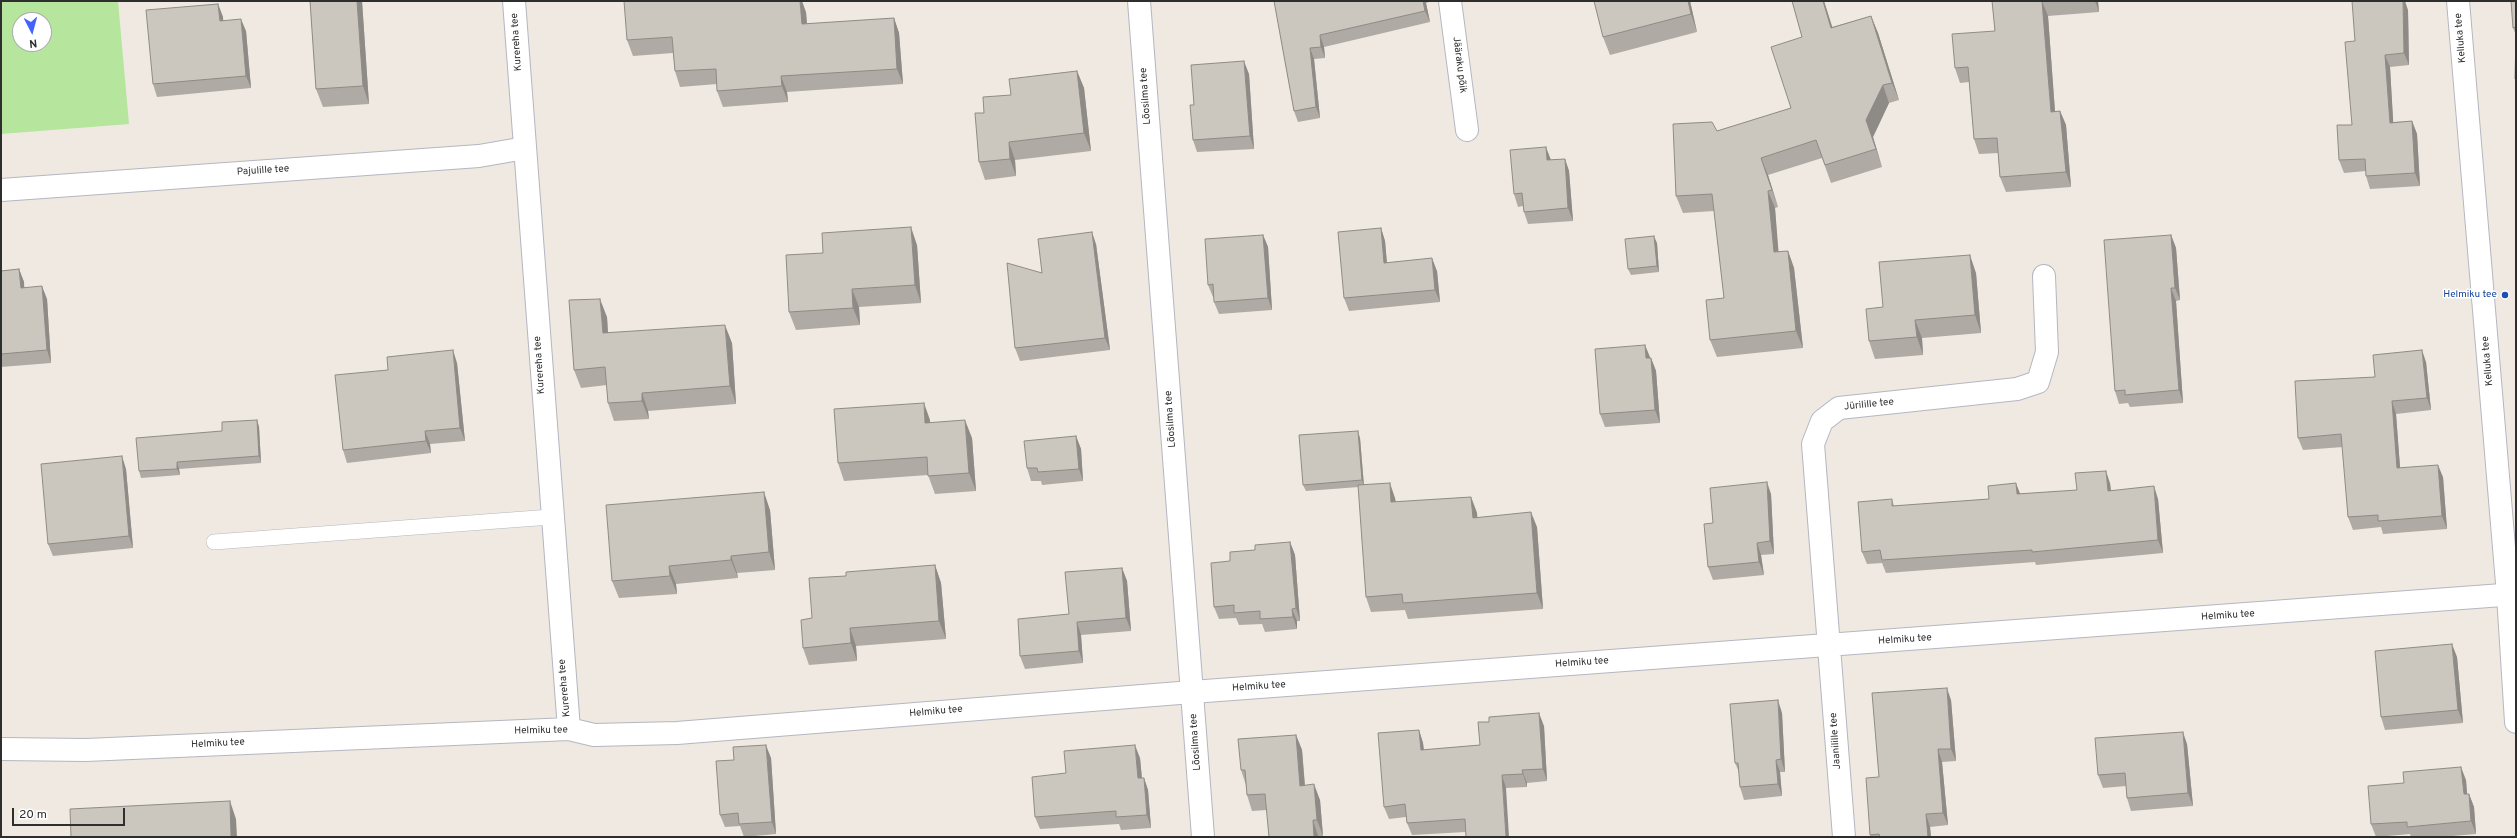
<!DOCTYPE html>
<meta charset="utf-8">
<style>
body{margin:0}
#map{position:relative;width:2517px;height:838px;overflow:hidden;background:#efe9e1;font-family:Overpass,sans-serif}
canvas{display:block}
.frame{position:absolute;inset:0;border:2px solid #2e2e2e;pointer-events:none}
.north{position:absolute;left:12px;top:12px;width:40px;height:40px;box-sizing:border-box;background:#fff;border:1px solid #ababab;border-radius:50%;rotate:174deg;font-size:11px;font-weight:700;line-height:16px;text-align:center;color:#2e2e2e}
.north::after{content:'';display:block;margin:auto;width:14px;height:18px;background:#4264fb;clip-path:polygon(50% 0,100% 100%,50% 72%,0 100%)}
.scale{position:absolute;left:12px;top:808px;width:113px;height:18px;box-sizing:border-box;border:2px solid #2e2e2e;border-top:0;padding-left:5px;font-size:12px;line-height:14px;white-space:nowrap;color:#2e2e2e;-webkit-text-stroke:3px #fff;paint-order:stroke}
</style>
<div id="map">
<canvas width="2517" height="838"></canvas>
<div class="frame"></div>
<div class="north">N</div>
<div class="scale">20 m</div>
</div>
<script>
const ctx = document.querySelector('canvas').getContext('2d');
ctx.lineJoin = 'round';
function fillPath(path, color) {
  ctx.fillStyle = color;
  ctx.fill(path, 'evenodd');
}
function shape(rows) {
  const path = new Path2D();
  for (const r of rows) {
    path.moveTo(r[0], r[1]);
    for (let i = 2; i < r.length; i += 2) path.lineTo(r[i], r[i + 1]);
  }
  return path;
}
function strokePath(path, color, width, dash) {
  ctx.strokeStyle = color;
  ctx.lineWidth = width;
  ctx.lineCap = dash ? 'butt' : 'round';
  ctx.setLineDash(dash || []);
  ctx.stroke(path);
}
function label(font, color, halo, rows, align = 'center') {
  ctx.font = font + ' Overpass,sans-serif';
  ctx.lineWidth = 3;
  ctx.setLineDash([]);
  ctx.textBaseline = 'middle';
  ctx.strokeStyle = halo;
  ctx.fillStyle = color;
  for (const [text, x, y, turn = 0] of rows) {
    ctx.save();
    ctx.translate(x, y);
    ctx.rotate((+turn || 0) * Math.PI / 180);
    ctx.textAlign = isNaN(turn) ? turn : align;
    if (halo) ctx.strokeText(text, 0, 0);
    ctx.fillText(text, 0, 0);
    ctx.restore();
  }
}
fillPath(shape([
 [1,1,118,1,129,124,1,134],
 [20,20,44,20,44,44,20,44]
]), '#b6e59e');
const lane = shape([
 [214,542,551,517]
]);
const street = shape([
 [514,1,569,729],
 [1139,1,1203,837],
 [1450,1,1467,130],
 [1,190,479,156,525,148],
 [1,749,86,750,569,729,594,735,677,733,1192,692,2516,594],
 [1844,837,1813,444,1822,421,1839,408,2017,389,2038,382,2047,352,2044,276]
]);
const secondary = shape([
 [2458,1,2508,595,2516,722]
]);
strokePath(lane, '#b4b7c1', 16);
strokePath(street, '#b4b7c1', 24);
strokePath(secondary, '#b4b7c1', 24);
strokePath(lane, '#fff', 15);
strokePath(street, '#fff', 22);
strokePath(secondary, '#fff', 22);
fillPath(shape([
 [310,1,362,1,369,104,323,107,316,89],
 [1274,1,1432,1,1426,3,1430,22,1324,47,1325,58,1314,59,1320,118,1298,122,1294,111],
 [1594,1,1690,1,1697,32,1610,55,1603,37],
 [1792,1,1824,1,1832,27,1871,16,1878,33,1899,100,1889,103,1873,137,1882,167,1831,183,1822,158,1768,175,1778,207,1775,208,1778,252,1788,251,1794,268,1803,348,1717,357,1710,340,1724,298,1714,211,1683,213,1676,196,1717,131,1791,108,1802,37],
 [1992,1,2098,1,2099,12,2048,16,2055,111,2060,111,2066,125,2071,187,2006,192,2000,177,1998,153,1979,154,1974,139,1969,82,1960,83,1955,68,1995,31],
 [2516,1,2516,81,2515,79,2516,35,2513,28],
 [218,4,223,17,223,20,246,31,251,88,157,97,153,84],
 [2408,10,2409,65,2390,67,2393,122,2412,121,2417,134,2420,186,2370,189,2366,176,2366,171,2344,173,2339,160,2352,125,2355,41],
 [806,12,807,24,894,18,899,33,903,84,787,92,788,102,723,107,717,91,717,84,680,87,675,71,673,53,633,56,627,40],
 [1077,71,1084,88,1091,151,1015,160,1016,176,985,180,979,162,984,113],
 [1249,74,1254,149,1197,152,1193,140,1194,105],
 [1565,159,1569,171,1573,221,1528,224,1524,212,1523,206,1518,207,1514,194,1551,160],
 [1381,228,1385,241,1387,263,1437,271,1440,302,1349,311,1344,298],
 [1263,235,1268,247,1272,310,1219,314,1214,302,1214,297,1213,297,1208,285],
 [2171,235,2176,248,2180,300,2176,301,2183,403,2130,407,2128,403,2119,404,2115,391],
 [1657,243,1659,272,1631,275,1628,269],
 [1096,244,1110,350,1020,361,1015,348,1042,273],
 [917,245,921,303,859,307,860,325,796,330,789,312,823,253],
 [19,269,24,282,24,288,47,299,51,363,1,367,1,271],
 [1976,273,1981,333,1922,338,1923,355,1875,359,1869,341,1883,307],
 [607,317,608,333,732,343,736,404,648,411,649,419,614,421,608,403,607,385,581,388,574,370],
 [1650,358,1651,358,1656,371,1660,423,1605,427,1600,414],
 [2426,362,2431,410,2396,414,2400,468,2443,477,2447,529,2383,534,2381,527,2353,530,2348,517,2343,447,2303,450,2298,438,2375,377],
 [457,363,465,441,430,444,431,453,347,463,343,450],
 [257,420,259,427,261,463,179,469,180,475,141,478,139,471,222,431],
 [930,420,930,423,972,438,976,491,935,494,928,475,844,481,838,463],
 [1076,436,1081,449,1083,481,1042,485,1041,481,1031,481,1027,468],
 [1360,438,1364,485,1395,498,1396,502,1471,497,1477,513,1477,517,1537,527,1543,609,1408,619,1405,610,1371,612,1366,597,1359,487,1306,491,1303,485],
 [126,469,133,548,53,556,48,544],
 [2110,483,2111,490,2158,499,2163,553,2036,565,2035,562,1886,573,1882,563,1867,564,1862,552,1892,499,1894,506,1989,499,2020,494,2077,490],
 [1771,494,1774,554,1761,555,1764,575,1713,580,1708,567,1713,523],
 [770,510,775,570,737,573,738,578,676,584,677,594,619,598,612,581],
 [1290,542,1295,555,1300,621,1297,621,1297,629,1265,632,1262,624,1239,625,1236,618,1219,619,1214,607,1230,561,1255,550],
 [935,565,941,583,946,639,856,646,857,661,809,665,803,648,812,618,846,576],
 [1122,568,1127,581,1131,631,1081,635,1083,663,1025,669,1020,656],
 [2457,657,2463,723,2385,730,2381,717],
 [1951,700,1956,761,1942,762,1948,825,1930,827,1931,837,1871,837,1870,835,1879,777],
 [1782,713,1785,772,1780,772,1782,796,1744,800,1740,787,1739,772,1735,763],
 [1544,726,1547,781,1527,783,1527,787,1506,788,1466,832,1412,835,1407,823,1406,817,1389,819,1384,807,1419,730,1423,743,1424,750,1480,745],
 [1296,735,1302,750,1305,785,1320,800,1323,836,1318,836,1318,837,1269,837,1267,810,1252,811,1247,795,1246,785,1241,770],
 [2187,744,2193,806,2131,811,2127,798,2126,786,2103,788,2098,775],
 [771,758,776,834,744,837,740,826,725,827,720,815],
 [1140,758,1142,778,1144,778,1148,790,1151,828,1121,830,1119,824,1040,829,1035,817,1066,773],
 [2466,780,2467,794,2469,794,2474,807,2476,834,2441,837,2411,837,2410,834,2376,837,2371,824]
]), '#afaba4');
fillPath(shape([
 [357,1,362,1,369,104,363,86],
 [800,1,802,1,806,12,808,40,802,24],
 [1423,1,1425,1,1426,3,1430,22,1425,11],
 [1688,1,1690,1,1697,32,1691,14],
 [1823,1,1824,1,1838,45,1831,28],
 [2042,1,2048,16,2056,126,2051,112],
 [2095,1,2098,1,2099,12],
 [2403,1,2405,1,2408,10,2409,65,2404,53],
 [218,4,223,17,224,34,220,21],
 [1871,16,1878,33,1899,100,1892,83],
 [894,18,899,33,903,84,897,69],
 [241,19,246,31,251,88,246,76],
 [1320,35,1324,47,1325,58,1321,47],
 [1310,48,1314,59,1320,118,1316,107],
 [2385,55,2390,67,2394,135,2390,123],
 [1244,61,1249,74,1254,149,1250,136],
 [1077,71,1084,88,1091,151,1084,133],
 [781,76,787,92,788,102,782,86],
 [1883,85,1889,103,1873,137,1882,167,1866,120],
 [2060,111,2066,125,2071,187,2066,172],
 [2412,121,2417,134,2420,186,2415,173],
 [1009,142,1015,160,1016,176,1010,159],
 [1546,147,1551,160,1547,160],
 [1761,158,1768,175,1778,207,1772,190],
 [1565,159,1569,171,1573,221,1568,208],
 [1768,191,1775,208,1780,270,1774,252],
 [911,227,917,245,921,303,915,285],
 [1381,228,1385,241,1388,276,1384,263],
 [1092,232,1096,244,1110,350,1105,338],
 [1263,235,1268,247,1272,310,1268,298],
 [2171,235,2176,248,2180,300,2175,288],
 [1654,236,1657,243,1659,272,1657,266],
 [1788,251,1794,268,1803,348,1796,331],
 [1970,255,1976,273,1981,333,1975,315],
 [1432,258,1437,271,1440,302,1435,290],
 [19,269,24,282,25,301,21,288],
 [42,286,47,299,51,363,47,350],
 [2171,288,2176,301,2183,403,2179,390],
 [852,289,859,307,860,325,853,308],
 [600,299,607,317,609,351,603,333],
 [1915,320,1922,338,1923,355,1917,337],
 [725,325,732,343,736,404,730,386],
 [1645,345,1650,357,1650,371,1646,358],
 [453,350,457,363,465,441,460,428],
 [2422,350,2426,362,2431,410,2427,398],
 [1651,358,1656,371,1660,423,1655,410],
 [642,393,648,411,649,419,642,401],
 [2392,401,2396,414,2401,480,2397,468],
 [924,403,930,420,931,441,925,423],
 [257,420,259,427,261,463,259,456],
 [965,420,972,438,976,491,969,473],
 [425,431,430,444,431,453,426,441],
 [1358,431,1360,438,1364,487,1362,480],
 [1076,436,1081,449,1083,481,1079,469],
 [122,456,126,469,133,548,129,536],
 [177,462,179,469,180,475,177,469],
 [2438,465,2443,477,2447,529,2442,516],
 [2106,471,2110,483,2112,503,2108,491],
 [1767,482,1771,494,1774,554,1770,541],
 [1390,483,1395,498,1397,517,1391,502],
 [2016,483,2021,496,2017,494],
 [2154,486,2158,499,2163,553,2158,540],
 [764,492,770,510,775,570,769,552],
 [1471,497,1477,513,1479,533,1473,518],
 [1531,512,1537,527,1543,609,1537,593],
 [1290,542,1295,555,1300,621,1296,608],
 [1757,543,1761,555,1764,575,1759,562],
 [731,556,737,573,738,578,731,560],
 [935,565,941,583,946,639,939,621],
 [669,566,676,584,677,594,670,576],
 [1122,568,1127,581,1131,631,1126,618],
 [1292,609,1297,621,1297,629,1293,617],
 [1077,622,1081,635,1083,663,1079,651],
 [850,628,856,646,857,661,851,643],
 [2452,644,2457,657,2463,723,2458,710],
 [1947,688,1951,700,1956,761,1951,749],
 [1778,700,1782,713,1785,772,1781,759],
 [1539,713,1544,726,1547,781,1543,769],
 [1419,730,1423,743,1425,763,1421,750],
 [2183,732,2187,744,2193,806,2188,793],
 [1296,735,1302,750,1306,801,1300,786],
 [766,745,771,758,776,834,772,822],
 [1135,745,1140,758,1143,791,1138,778],
 [1938,749,1942,762,1948,825,1943,813],
 [1776,760,1780,772,1782,796,1778,784],
 [2461,767,2466,780,2468,807,2464,794],
 [1522,770,1527,783,1527,787,1523,774],
 [1502,775,1506,788,1509,837,1506,837],
 [1144,778,1148,790,1151,828,1147,815],
 [1314,784,1320,800,1323,836,1317,820],
 [2469,794,2474,807,2476,834,2471,821],
 [230,801,236,819,237,837,231,837],
 [1926,814,1930,827,1931,837,1928,837],
 [1313,820,1318,836,1318,837,1314,837]
]), '#8e8b86');
const building = shape([
 [310,1,357,1,363,86,316,89,310,1],
 [624,1,800,1,802,24,894,18,897,69,781,76,782,86,717,91,716,69,675,71,672,37,627,40,624,1],
 [1274,1,1423,1,1425,11,1320,35,1321,47,1310,48,1316,107,1294,111,1274,1],
 [1594,1,1688,1,1691,14,1603,37,1594,1],
 [1792,1,1823,1,1831,28,1871,16,1892,83,1883,85,1866,120,1876,149,1825,165,1816,140,1761,158,1772,190,1768,191,1774,252,1788,251,1796,331,1710,340,1706,300,1724,298,1712,194,1676,196,1673,124,1712,122,1717,131,1791,108,1771,47,1802,37,1792,1],
 [1992,1,2043,1,2042,1,2051,112,2060,111,2066,172,2000,177,1997,138,1974,139,1968,67,1955,68,1952,34,1995,31,1992,1],
 [2352,1,2403,1,2404,53,2385,55,2390,123,2412,121,2415,173,2366,176,2365,159,2339,160,2337,125,2352,125,2345,42,2355,41,2352,1],
 [2511,1,2516,1,2516,27,2513,28,2511,1],
 [218,4,220,21,241,19,246,76,153,84,146,10,218,4],
 [2516,33,2516,78,2515,79,2516,33],
 [1244,61,1250,136,1193,140,1190,105,1194,105,1191,65,1244,61],
 [1077,71,1084,133,1009,142,1010,159,979,162,975,113,984,113,983,97,1011,95,1009,79,1077,71],
 [1546,147,1547,160,1565,159,1568,208,1524,212,1522,193,1514,194,1510,150,1546,147],
 [911,227,915,285,852,289,853,308,789,312,786,255,823,253,822,233,911,227],
 [1381,228,1384,263,1432,258,1435,290,1344,298,1338,232,1381,228],
 [1092,232,1105,338,1015,348,1007,263,1042,273,1038,239,1092,232],
 [1263,235,1268,298,1214,302,1213,284,1208,285,1205,239,1263,235],
 [2171,235,2175,288,2171,288,2179,390,2125,395,2125,390,2115,391,2104,240,2171,235],
 [1654,236,1657,266,1628,269,1625,239,1654,236],
 [1970,255,1975,315,1915,320,1917,337,1869,341,1866,309,1883,307,1879,262,1970,255],
 [19,269,21,288,42,286,47,350,1,354,1,271,19,269],
 [600,299,603,333,725,325,730,386,642,393,642,401,608,403,605,367,574,370,569,300,600,299],
 [1645,345,1646,358,1651,358,1655,410,1600,414,1595,349,1645,345],
 [453,350,460,428,425,431,426,441,343,450,335,375,388,370,387,357,453,350],
 [2422,350,2427,398,2392,401,2397,468,2438,465,2442,516,2378,521,2378,515,2348,517,2341,434,2298,438,2295,381,2375,377,2373,355,2422,350],
 [924,403,925,423,965,420,969,473,928,476,927,457,838,463,834,409,924,403],
 [257,420,259,456,177,462,177,469,139,471,136,438,222,431,222,422,257,420],
 [1358,431,1362,480,1303,485,1299,435,1358,431],
 [1076,436,1079,469,1038,472,1037,468,1027,468,1024,441,1076,436],
 [122,456,129,536,48,544,41,464,122,456],
 [2106,471,2108,491,2154,486,2158,540,2032,552,2032,550,1882,560,1880,550,1862,552,1858,502,1892,499,1892,506,1989,499,1988,486,2016,483,2017,494,2077,490,2075,473,2106,471],
 [1767,482,1770,541,1757,543,1759,562,1708,567,1704,524,1713,523,1710,488,1767,482],
 [1390,483,1391,502,1471,497,1473,518,1531,512,1537,593,1403,603,1402,594,1366,597,1358,485,1390,483],
 [764,492,769,552,731,556,731,560,669,566,670,576,612,581,606,505,764,492],
 [1290,542,1296,608,1292,609,1293,617,1260,619,1260,611,1234,613,1234,605,1214,607,1211,563,1230,561,1230,552,1255,550,1255,545,1290,542],
 [935,565,939,621,850,628,851,643,803,648,801,620,812,618,809,578,846,576,846,572,935,565],
 [1122,568,1126,618,1077,622,1079,651,1020,656,1018,619,1069,614,1065,572,1122,568],
 [2452,644,2458,710,2381,717,2375,651,2452,644],
 [1947,688,1951,749,1938,749,1943,813,1926,814,1928,837,1880,837,1879,834,1870,835,1866,778,1879,777,1872,693,1947,688],
 [1778,700,1781,759,1776,760,1778,784,1740,787,1738,763,1735,763,1730,704,1778,700],
 [1539,713,1543,769,1522,770,1523,774,1502,775,1506,837,1466,837,1465,819,1407,823,1405,804,1384,807,1378,733,1419,730,1421,750,1480,745,1478,722,1489,722,1489,717,1539,713],
 [2183,732,2188,793,2127,798,2125,773,2098,775,2095,738,2183,732],
 [1296,735,1300,786,1314,784,1317,820,1313,820,1314,837,1269,837,1265,794,1247,795,1245,770,1241,770,1238,739,1296,735],
 [766,745,772,822,739,824,738,813,720,815,716,761,734,760,733,747,766,745],
 [1135,745,1138,778,1144,778,1147,815,1116,817,1116,811,1035,817,1032,777,1066,773,1064,751,1135,745],
 [2461,767,2464,794,2469,794,2471,821,2407,827,2407,822,2371,824,2368,786,2404,783,2403,772,2461,767],
 [230,801,231,837,71,837,70,809,230,801]
]);
fillPath(building, '#cbc7bf');
strokePath(building, '#8e8b86', 1);
for (const [x, y, r, color] of [
 [2505,295,4,"#1a4fb4"]
]) {
  const dot = new Path2D();
  dot.arc(x, y, r, 0, 2 * Math.PI);
  ctx.fillStyle = color;
  ctx.fill(dot);
  strokePath(dot, '#fff', 1.5);
}
label('10px', '#2e2e2e', '#fff', [
 ["Kelluka tee",2461,38,-95],
 ["Kurereha tee",517,42,-94],
 ["Jääraku põik",1459,65,83],
 ["Lõosilma tee",1146,96,-94],
 ["Pajulille tee",263,171,-4],
 ["Kelluka tee",2488,361,-95],
 ["Kurereha tee",540,365,-94],
 ["Jürilille tee",1869,405,-6],
 ["Lõosilma tee",1171,419,-94],
 ["Helmiku tee",2228,616,-4],
 ["Helmiku tee",1905,640,-4],
 ["Helmiku tee",1582,663,-4],
 ["Helmiku tee",1259,687,-4],
 ["Kurereha tee",565,688,-95],
 ["Helmiku tee",936,712,-5],
 ["Helmiku tee",541,731,-1],
 ["Jaanilille tee",1836,741,-94],
 ["Lõosilma tee",1196,742,-94],
 ["Helmiku tee",218,744,-3]
]);
label('10px', '#164399', '#fff', [
 ["Helmiku tee",2497,295]
], 'right');
</script>
